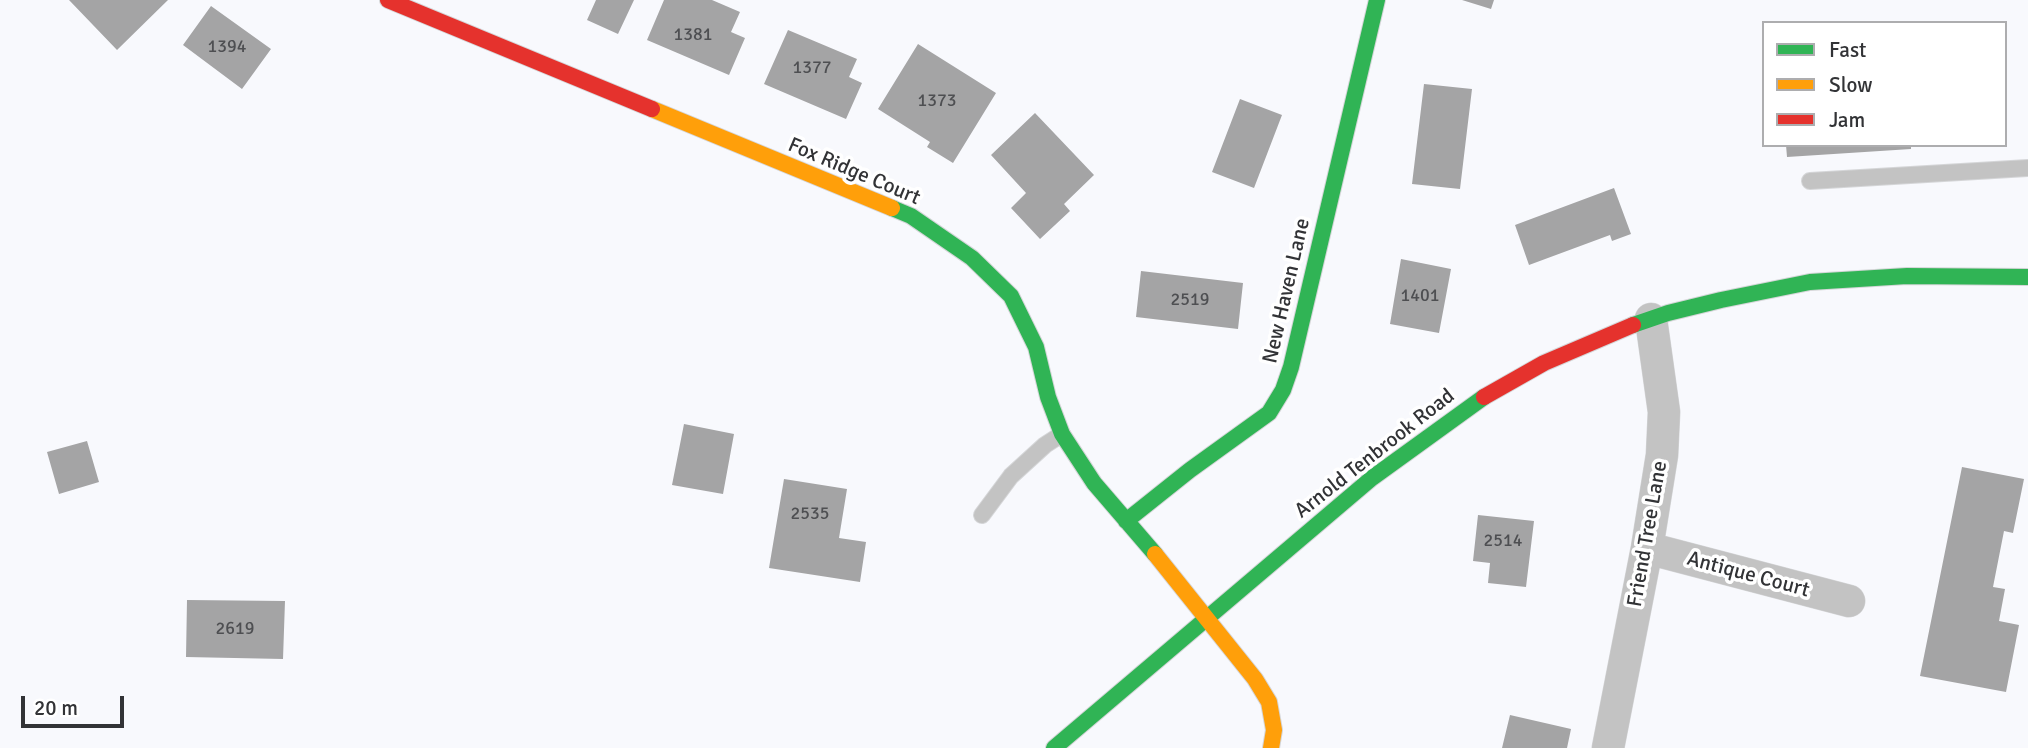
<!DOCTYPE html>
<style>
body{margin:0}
#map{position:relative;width:2028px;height:748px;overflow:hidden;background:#f8f9fd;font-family:Signika,sans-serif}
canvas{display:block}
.legend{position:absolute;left:1762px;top:21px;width:245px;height:126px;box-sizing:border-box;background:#fff;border:2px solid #adadaf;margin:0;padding:9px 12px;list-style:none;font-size:21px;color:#323336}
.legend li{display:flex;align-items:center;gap:14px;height:35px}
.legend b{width:35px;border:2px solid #adadaf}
.scale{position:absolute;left:21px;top:696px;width:103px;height:32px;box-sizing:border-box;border:4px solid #323336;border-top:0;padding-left:9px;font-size:21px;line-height:24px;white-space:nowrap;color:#323336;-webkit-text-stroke:5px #fff;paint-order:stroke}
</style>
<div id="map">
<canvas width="2028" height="748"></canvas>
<ul class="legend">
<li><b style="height:9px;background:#30b455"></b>Fast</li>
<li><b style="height:9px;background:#ff9f0a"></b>Slow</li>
<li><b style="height:9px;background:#e5322d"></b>Jam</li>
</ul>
<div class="scale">20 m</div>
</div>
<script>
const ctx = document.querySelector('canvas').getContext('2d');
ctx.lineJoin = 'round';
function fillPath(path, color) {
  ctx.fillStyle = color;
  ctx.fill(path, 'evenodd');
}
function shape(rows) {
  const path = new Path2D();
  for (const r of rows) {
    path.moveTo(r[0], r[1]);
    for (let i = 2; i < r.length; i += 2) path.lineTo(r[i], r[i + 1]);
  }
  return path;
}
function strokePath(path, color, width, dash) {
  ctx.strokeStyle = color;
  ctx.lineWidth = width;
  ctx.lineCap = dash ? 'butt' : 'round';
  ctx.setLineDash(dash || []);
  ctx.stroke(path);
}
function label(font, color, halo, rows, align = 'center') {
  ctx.font = font + ' Signika,sans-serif';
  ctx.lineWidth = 7;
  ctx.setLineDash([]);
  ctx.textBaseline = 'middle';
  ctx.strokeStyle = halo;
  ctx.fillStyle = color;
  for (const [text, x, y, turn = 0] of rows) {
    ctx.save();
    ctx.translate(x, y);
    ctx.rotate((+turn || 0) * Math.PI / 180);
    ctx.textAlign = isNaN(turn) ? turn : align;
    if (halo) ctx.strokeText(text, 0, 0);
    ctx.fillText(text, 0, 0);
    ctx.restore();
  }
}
fillPath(shape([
 [69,0,168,0,117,50],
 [596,0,634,0,618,34,587,20],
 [664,0,712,0,740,12,731,32,745,38,729,75,647,40],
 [1462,0,1494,0,1491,9],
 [211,6,271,49,242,89,183,45],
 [788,30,857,59,849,77,862,83,846,119,764,84],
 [918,44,996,93,953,163,927,147,930,142,878,109],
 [1424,84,1472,89,1460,189,1412,184],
 [1240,99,1282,115,1254,188,1212,172],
 [1035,113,1094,175,1064,204,1070,211,1040,239,1011,208,1026,193,991,155],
 [1786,145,1911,145,1911,149,1787,157],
 [1614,188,1631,234,1612,241,1610,235,1529,265,1515,225],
 [1401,259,1451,269,1439,333,1390,324],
 [1141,271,1243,283,1238,329,1136,317],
 [684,424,734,434,723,494,672,485],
 [87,441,99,482,59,494,47,452],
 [1962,467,2024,479,2013,533,2004,531,1993,587,2005,589,1999,621,2019,625,2006,692,1920,676],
 [784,479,847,489,839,538,866,542,860,582,769,568],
 [1478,515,1534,521,1526,587,1488,583,1490,563,1473,561],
 [187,600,285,601,283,659,186,657],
 [1510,715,1571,729,1567,748,1502,748]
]), '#a4a4a5');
const lane = shape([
 [1810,181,2028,168],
 [982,515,1011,476,1045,445,1062,434]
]);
const street = shape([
 [1647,548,1849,601],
 [1608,748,1647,548,1662,455,1664,412,1651,319]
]);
const fast = shape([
 [892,208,911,216,972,258,1011,296,1036,347,1048,397,1062,434,1094,483,1155,554],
 [1633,325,1668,313,1721,300,1810,282,1907,276,2028,277],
 [1126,521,1190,470,1269,413,1283,390,1291,367,1377,0],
 [1054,748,1372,478,1484,397]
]);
const slow = shape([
 [652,109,892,208],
 [1155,554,1255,679,1269,702,1274,730,1271,748]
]);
const jam = shape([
 [388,0,652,109],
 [1484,397,1544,363,1633,325]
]);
strokePath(lane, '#d5d6d8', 18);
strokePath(street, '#d5d6d8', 33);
strokePath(fast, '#d5d6d8', 18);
strokePath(slow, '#d5d6d8', 18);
strokePath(jam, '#d5d6d8', 18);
strokePath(lane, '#c3c3c3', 16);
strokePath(street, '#c3c3c3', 32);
strokePath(fast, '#30b455', 16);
strokePath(slow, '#ff9f0a', 16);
strokePath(jam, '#e5322d', 16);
label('18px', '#4e4f52', null, [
 ["1381",693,35],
 ["1394",227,47],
 ["1377",812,68],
 ["1373",937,101],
 ["1401",1420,296],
 ["2519",1190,300],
 ["2535",810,514],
 ["2514",1503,541],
 ["2619",235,629]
]);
label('21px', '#323336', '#fff', [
 ["Fox Ridge Court",854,172,23],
 ["New Haven Lane",1287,291,-77],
 ["Arnold Tenbrook Road",1375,454,-38],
 ["Friend Tree Lane",1648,534,-80],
 ["Antique Court",1748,575,15]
]);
</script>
